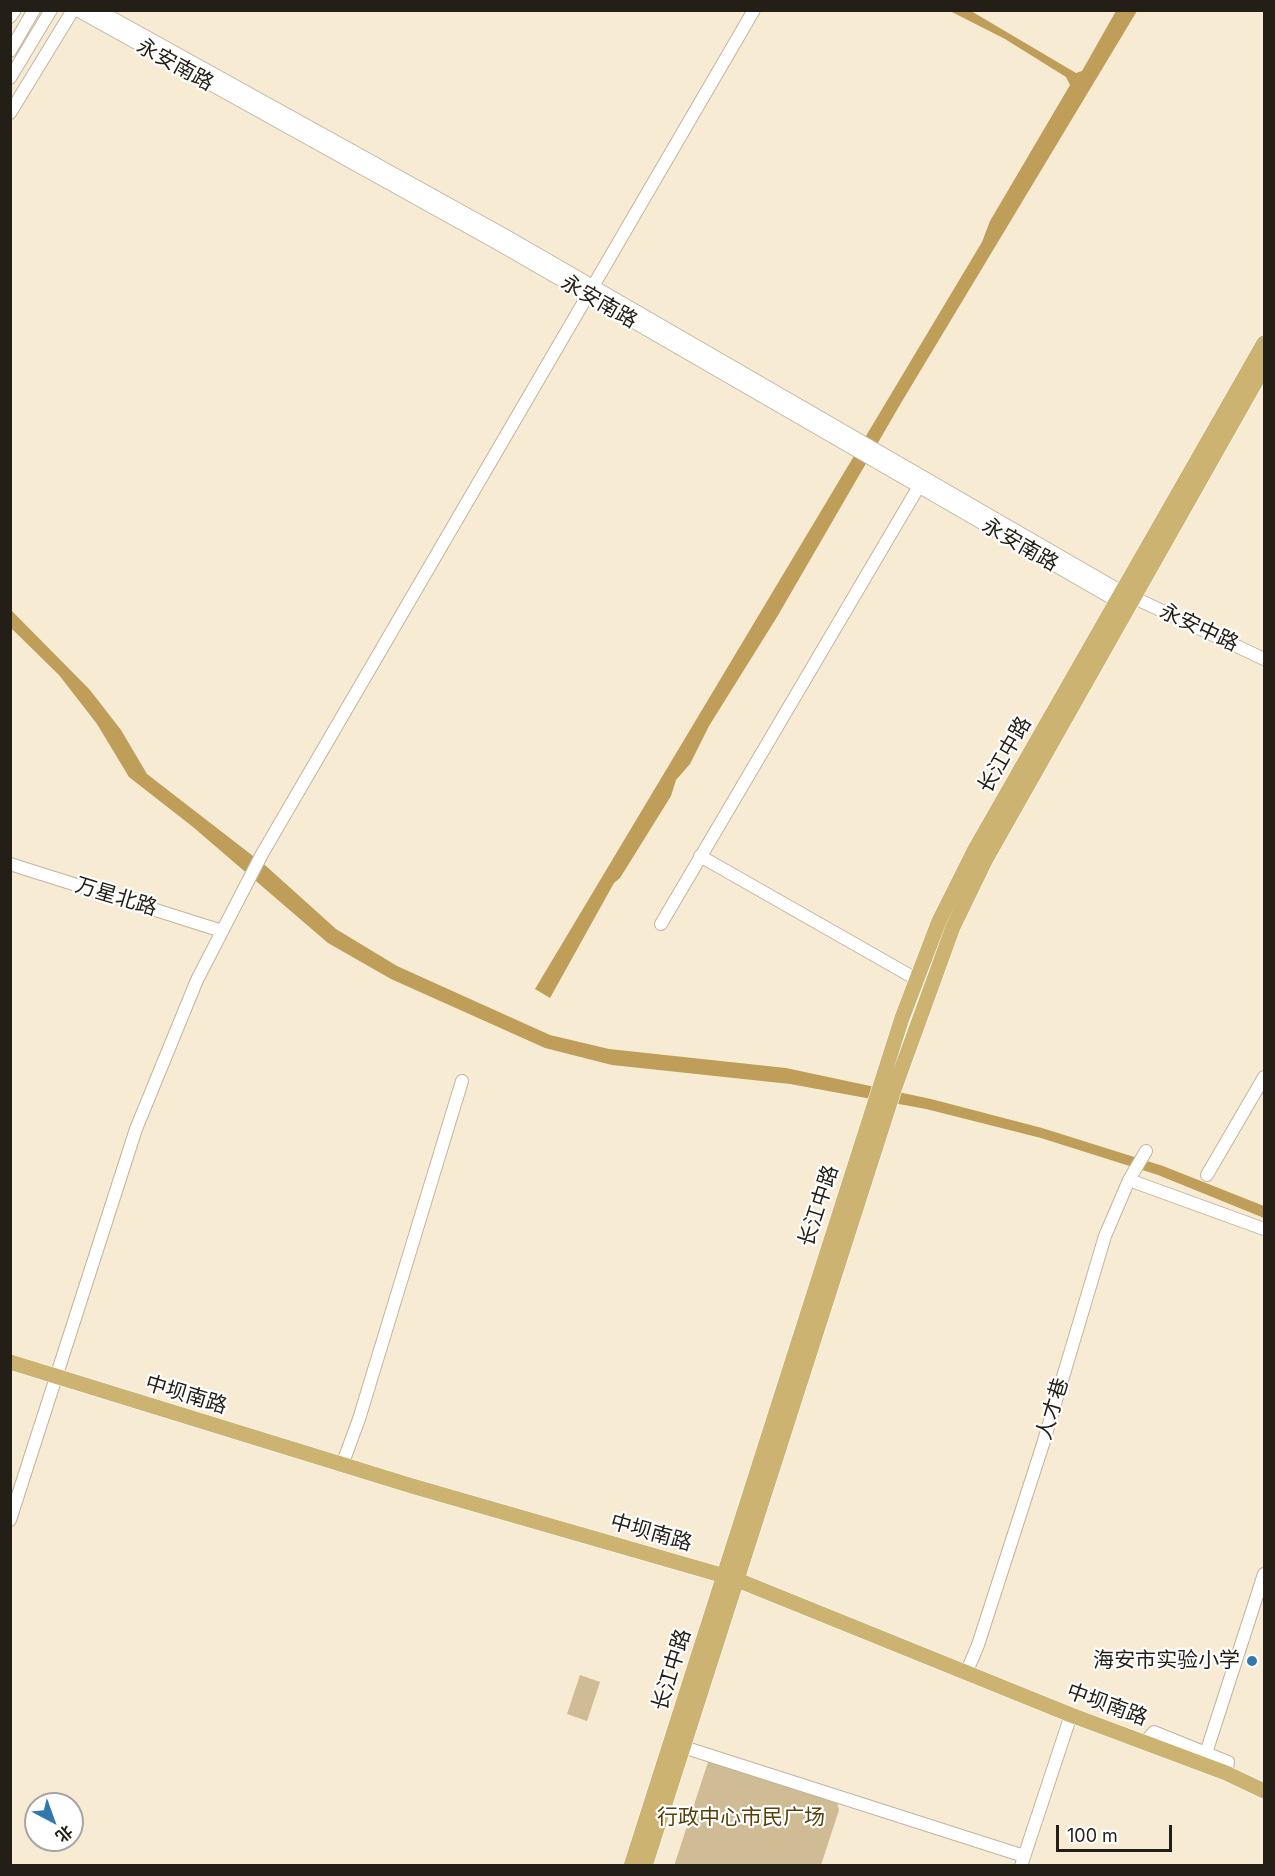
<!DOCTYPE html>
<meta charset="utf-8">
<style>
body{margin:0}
#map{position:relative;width:1275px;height:1876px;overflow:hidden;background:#f7ebd4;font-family:Inter,"Noto Sans SC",sans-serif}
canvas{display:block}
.frame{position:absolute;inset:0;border:12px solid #231f17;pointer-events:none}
.north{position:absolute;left:24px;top:1792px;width:60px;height:60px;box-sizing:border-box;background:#fff;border:2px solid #a7a5a2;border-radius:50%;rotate:139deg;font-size:16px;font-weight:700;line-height:24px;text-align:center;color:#231f17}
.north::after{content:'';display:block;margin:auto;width:21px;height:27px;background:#3378ad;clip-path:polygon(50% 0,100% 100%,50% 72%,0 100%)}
.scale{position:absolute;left:1056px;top:1825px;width:116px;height:27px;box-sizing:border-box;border:3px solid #231f17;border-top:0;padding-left:8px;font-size:18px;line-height:21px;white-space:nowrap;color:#231f17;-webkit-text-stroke:4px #fff;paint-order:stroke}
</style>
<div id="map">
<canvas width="1275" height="1876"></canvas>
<div class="frame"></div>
<div class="north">北</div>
<div class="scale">100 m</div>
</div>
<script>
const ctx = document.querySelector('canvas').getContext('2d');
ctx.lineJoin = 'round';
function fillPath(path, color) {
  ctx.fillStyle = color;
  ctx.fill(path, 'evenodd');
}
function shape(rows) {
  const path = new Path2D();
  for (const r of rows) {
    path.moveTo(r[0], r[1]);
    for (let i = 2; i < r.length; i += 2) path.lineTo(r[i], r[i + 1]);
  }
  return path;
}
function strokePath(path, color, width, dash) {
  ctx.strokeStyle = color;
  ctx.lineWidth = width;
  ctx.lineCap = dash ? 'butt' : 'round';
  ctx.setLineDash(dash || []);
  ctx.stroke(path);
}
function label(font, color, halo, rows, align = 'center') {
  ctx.font = font + ' Inter,"Noto Sans SC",sans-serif';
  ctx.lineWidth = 4.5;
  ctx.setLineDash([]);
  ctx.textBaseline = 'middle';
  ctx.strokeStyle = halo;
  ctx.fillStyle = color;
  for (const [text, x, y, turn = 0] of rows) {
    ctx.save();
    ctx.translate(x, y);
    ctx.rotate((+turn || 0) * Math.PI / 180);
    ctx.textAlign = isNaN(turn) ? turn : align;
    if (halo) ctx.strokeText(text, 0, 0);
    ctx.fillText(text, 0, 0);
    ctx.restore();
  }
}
fillPath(shape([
 [580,1675,600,1682,587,1721,567,1714],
 [715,1761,837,1802,839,1810,821,1865,674,1866,708,1762]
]), '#cfbb94');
fillPath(shape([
 [950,11,971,11,1076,73,1082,71,1116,11,1137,11,901,403,777,617,709,726,690,764,676,780,671,796,620,878,614,883,550,998,535,989,982,242,990,221,1070,85,1066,77,1005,39],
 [10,609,90,690,121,730,147,774,266,866,336,929,397,966,550,1035,609,1049,786,1068,931,1099,1042,1128,1163,1166,1264,1206,1264,1218,1158,1175,1041,1138,926,1109,790,1084,612,1065,545,1048,391,979,328,943,193,827,129,777,97,724,59,675,11,628]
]), '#bf9e5a');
const minor = shape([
 [77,10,502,246,1117,601],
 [98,10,508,237,1122,592,1264,659],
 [10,17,15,10],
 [10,51,34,10],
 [10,78,51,10],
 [10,113,73,10],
 [700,856,916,979],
 [10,864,222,931],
 [661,924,922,481],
 [1207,1175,1264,1077],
 [1129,1180,1264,1229],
 [345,1457,359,1419,462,1081],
 [10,1520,136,1129,197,980,262,854,754,10],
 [967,1671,978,1645,1043,1444,1105,1236,1129,1180,1146,1151],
 [1146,1741,1154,1732,1228,1762,1226,1773],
 [677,1745,1024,1856],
 [1206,1753,1264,1574],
 [1021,1866,1071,1715]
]);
const major = shape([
 [10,1362,412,1486,735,1579,1071,1715,1226,1773,1264,1791],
 [631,1866,902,1018,939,921,974,851,1264,343],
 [645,1866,895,1087,953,927,986,859,1264,367]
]);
strokePath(minor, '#c1b5a0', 14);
strokePath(major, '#fff', 16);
strokePath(minor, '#fff', 12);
strokePath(major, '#ccb372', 15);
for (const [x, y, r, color] of [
 [1252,1661,6,"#3378ad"]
]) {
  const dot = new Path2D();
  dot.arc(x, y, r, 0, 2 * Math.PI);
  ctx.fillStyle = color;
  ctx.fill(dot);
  strokePath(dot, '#fff', 2);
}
label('21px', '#231f17', '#fff', [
 ["永安南路",175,65,29],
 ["永安南路",599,302,30],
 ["永安南路",1020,545,30],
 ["永安中路",1199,628,25],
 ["长江中路",1005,755,-60],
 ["万星北路",116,897,17],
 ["长江中路",819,1206,-72],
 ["中坝南路",186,1395,17],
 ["人才巷",1053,1409,-73],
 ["中坝南路",651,1533,16],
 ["长江中路",672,1670,-73],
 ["中坝南路",1107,1705,20]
]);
label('21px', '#231f17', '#fff', [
 ["海安市实验小学",1240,1661]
], 'right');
label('21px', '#584108', '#fff', [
 ["行政中心市民广场",741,1818]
]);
</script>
